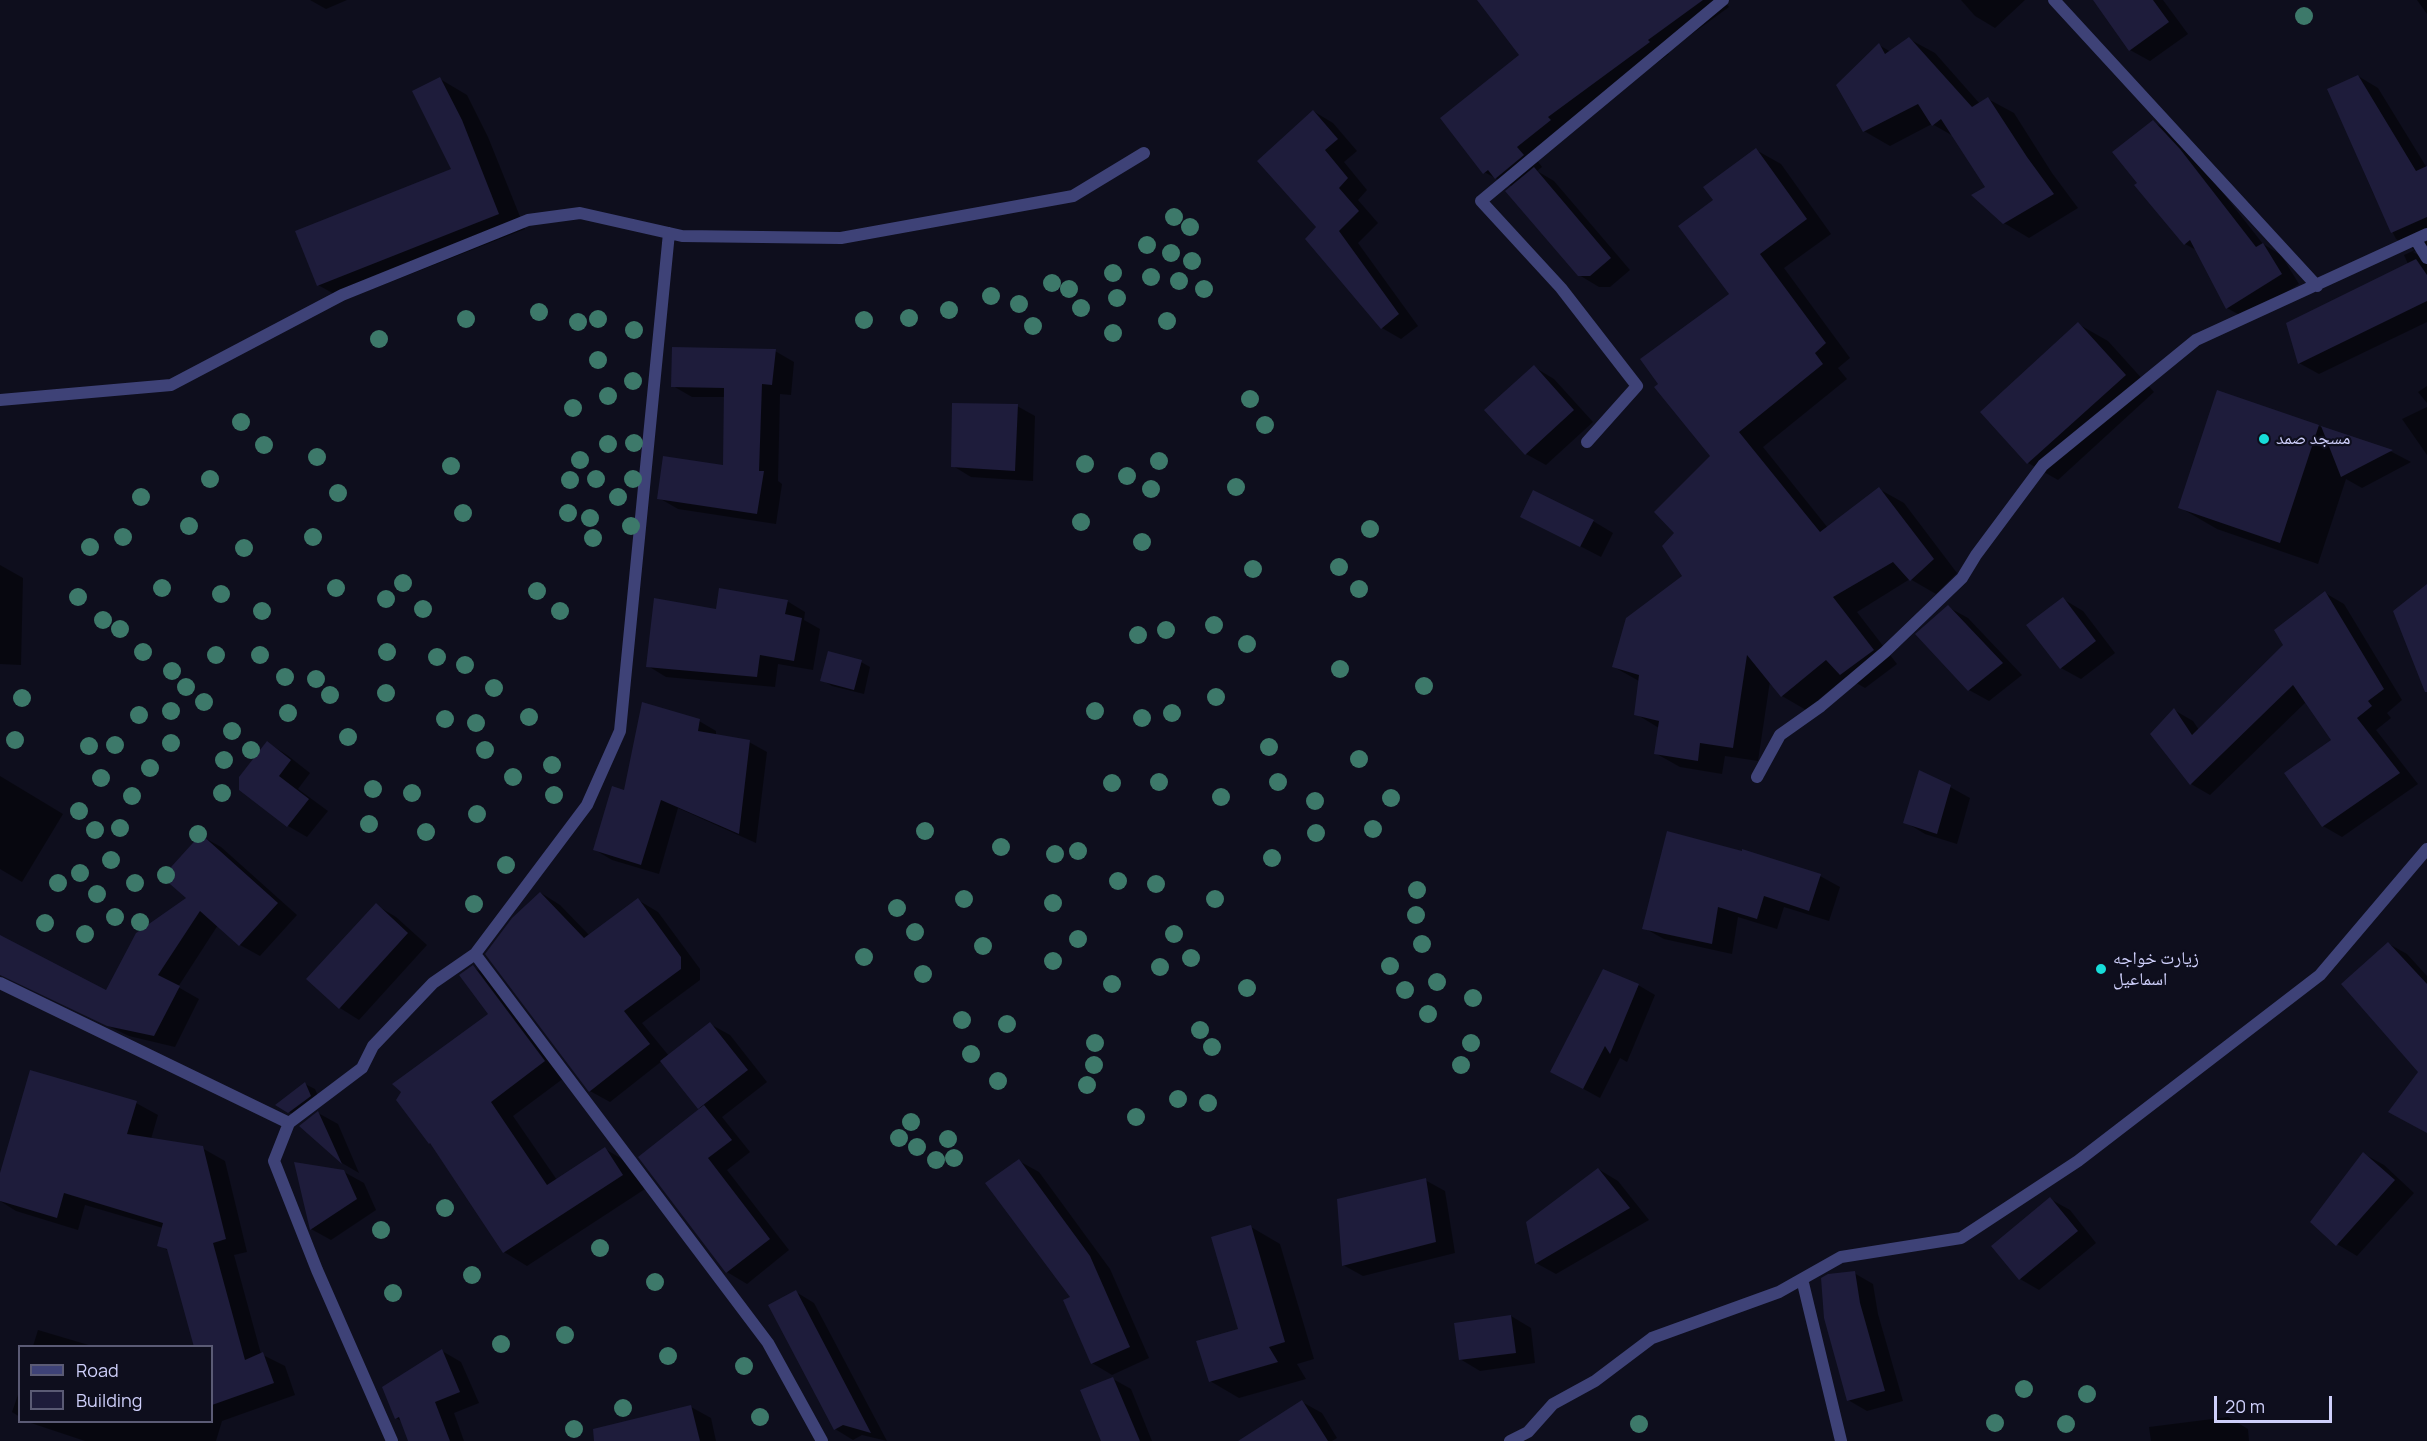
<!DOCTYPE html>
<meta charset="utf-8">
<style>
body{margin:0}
#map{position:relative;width:2427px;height:1441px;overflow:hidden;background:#0e0e1d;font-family:Manrope,sans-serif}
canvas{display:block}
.legend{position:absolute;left:18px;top:1345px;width:195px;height:78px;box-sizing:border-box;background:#0e0e1d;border:2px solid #5b5b75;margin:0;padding:8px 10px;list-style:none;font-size:18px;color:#cecffa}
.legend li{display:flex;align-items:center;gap:12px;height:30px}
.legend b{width:30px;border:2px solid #5b5b75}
.scale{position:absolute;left:2214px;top:1396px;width:118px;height:27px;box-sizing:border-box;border:3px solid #cecffa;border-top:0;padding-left:8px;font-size:18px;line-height:21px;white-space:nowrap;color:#cecffa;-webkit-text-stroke:4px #0e0e1d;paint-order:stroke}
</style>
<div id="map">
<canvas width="2427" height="1441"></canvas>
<ul class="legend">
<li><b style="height:8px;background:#3e4277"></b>Road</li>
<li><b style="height:16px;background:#1e1c3b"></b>Building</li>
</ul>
<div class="scale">20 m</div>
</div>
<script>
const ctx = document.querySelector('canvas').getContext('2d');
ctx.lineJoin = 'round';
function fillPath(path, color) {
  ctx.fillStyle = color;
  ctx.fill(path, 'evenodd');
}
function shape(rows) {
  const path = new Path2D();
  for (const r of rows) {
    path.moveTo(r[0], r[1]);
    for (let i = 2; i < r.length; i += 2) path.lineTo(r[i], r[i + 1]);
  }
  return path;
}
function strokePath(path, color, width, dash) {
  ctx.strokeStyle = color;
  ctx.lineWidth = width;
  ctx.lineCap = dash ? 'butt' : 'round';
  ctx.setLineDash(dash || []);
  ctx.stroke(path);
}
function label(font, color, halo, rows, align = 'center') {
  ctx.font = font + ' Manrope,"Noto Naskh Arabic",sans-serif';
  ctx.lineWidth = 4.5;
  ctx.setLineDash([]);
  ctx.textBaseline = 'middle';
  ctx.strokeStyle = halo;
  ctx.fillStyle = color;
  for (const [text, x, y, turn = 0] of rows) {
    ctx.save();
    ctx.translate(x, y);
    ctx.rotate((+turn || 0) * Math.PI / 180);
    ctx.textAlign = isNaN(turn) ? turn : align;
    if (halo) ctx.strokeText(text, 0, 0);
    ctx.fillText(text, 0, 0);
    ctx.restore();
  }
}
fillPath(shape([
 [310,0,347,0,326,9],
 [1479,0,1724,0,1729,7,1667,52,1669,54,1567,129,1536,159,1542,167,1537,171,1554,181,1630,270,1610,287,1599,287,1579,275,1513,187,1484,172,1521,55],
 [1961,0,2025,0,1995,28,1975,16],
 [2094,0,2163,0,2188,34,2150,61,2130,50],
 [2417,0,2427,0,2427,14],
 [1909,39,1935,53,1980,104,1988,99,2014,113,2052,173,2078,208,2029,238,2004,223,1987,187,1955,137,1932,124,1890,146,1864,131,1838,85,1879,45,1891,52],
 [2358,76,2378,88,2427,168,2427,245,2413,252,2427,260,2427,322,2319,374,2299,363,2408,264,2404,255,2415,250,2396,239,2373,193,2328,89],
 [440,79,467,95,488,137,525,229,345,300,318,285,453,170],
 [1313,111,1333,123,1357,151,1344,162,1367,190,1358,200,1378,223,1358,243,1418,326,1401,339,1382,328,1318,227],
 [2153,122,2171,132,2198,161,2263,244,2281,255,2299,284,2245,318,2227,308,2198,251,2185,244,2139,183],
 [1756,150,1781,164,1831,234,1784,268,1850,358,1838,368,1847,379,1763,447,1828,528,1879,489,1904,503,1957,573,1936,594,1910,579,1857,612,1897,664,1865,688,1846,677,1806,710,1782,696,1770,681,1758,761,1725,756,1722,774,1680,767,1655,753,1659,728,1636,714,1639,681,1614,667,1684,576,1676,533,1712,456,1731,294,1715,200],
 [2078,324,2108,341,2154,392,2058,480,2028,463,1982,412],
 [775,351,794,362,791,395,780,394,778,481,782,484,776,524,678,509,659,498,725,467,725,397,692,397,673,386],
 [1534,367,1554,379,1593,422,1546,465,1526,454],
 [2427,386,2427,403,2418,392],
 [1017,406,1035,416,1033,481,971,477,953,466],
 [2427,407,2427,455,2402,419],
 [2318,426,2392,452,2411,462,2362,488,2346,479,2318,564,2217,529,2179,507],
 [1522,516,1593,521,1613,533,1601,557],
 [0,565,23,578,21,665,0,664],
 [2325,593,2344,604,2402,700,2387,713,2391,718,2376,730,2418,784,2342,837,2323,826,2333,741,2306,702,2210,795,2191,784,2174,710,2193,721,2199,730,2285,645],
 [2063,599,2083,611,2115,653,2081,679,2061,668,2028,625],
 [787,601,805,612,804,620,820,629,813,670,778,664,775,687,666,677,648,666,717,611],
 [1948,607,1968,618,2022,675,1989,701,1969,690],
 [861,662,870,667,864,694,832,686,822,680],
 [699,721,716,731,716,736,749,742,767,752,756,843,678,808,659,874,612,860,595,850,625,792],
 [268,743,287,755,310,773,298,789,328,811,307,837,288,826],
 [0,776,63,814,22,882,0,869],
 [1950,787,1970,798,1957,844,1925,834,1905,822],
 [201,836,221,847,297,915,260,956,240,945,218,925,178,987,199,999,175,1047,129,1036,0,974,0,937,107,992,188,898],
 [1820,876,1840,887,1829,921,1784,907,1777,929,1738,917,1732,954,1664,939,1644,928],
 [541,893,560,905,590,936,638,900,658,912,700,969,700,980,642,1023,669,1056,710,1024,730,1035,767,1082,722,1117,750,1152,727,1170,789,1250,747,1284,727,1272,640,1157,701,1109,662,1061,610,1102,590,1091],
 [376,905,396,917,427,945,359,1020,340,1008],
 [2389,944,2407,954,2427,976,2427,1132,2420,1072],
 [473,967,497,981,568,1075,513,1116,557,1180,605,1149,629,1163,645,1189,527,1266,504,1252,433,1145,398,1100,490,1014],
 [1638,985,1655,995,1627,1062,1620,1058,1600,1098,1569,1081],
 [305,1084,315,1089,320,1101,299,1118,289,1112],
 [136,1103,158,1115,151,1139,202,1148,225,1161,247,1252,234,1255,261,1354,285,1366,295,1395,222,1421,216,1441,85,1441,28,1422,212,1422,212,1346,169,1251,159,1245,163,1228,85,1205,78,1230,16,1211,0,1201,0,1179],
 [318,1113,338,1124,359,1173,342,1163,301,1126],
 [2364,1154,2384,1165,2414,1193,2357,1256,2337,1244],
 [1019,1161,1039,1172,1110,1269,1149,1358,1112,1375,1092,1363,1072,1298],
 [296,1164,344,1172,364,1183,376,1210,331,1240,311,1229],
 [1598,1169,1618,1181,1649,1220,1556,1274,1536,1263],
 [1425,1180,1445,1191,1455,1253,1363,1276,1343,1265],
 [2050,1199,2070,1210,2096,1243,2039,1290,2020,1279],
 [1251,1227,1280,1244,1314,1359,1297,1364,1306,1379,1239,1398,1210,1381,1240,1330],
 [1854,1273,1873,1284,1878,1314,1903,1401,1867,1411,1848,1400],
 [796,1292,814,1303,887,1441,862,1435,853,1440,835,1429],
 [1511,1316,1531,1328,1535,1363,1480,1371,1460,1359],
 [38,1330,92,1346,33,1346],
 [442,1351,461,1362,479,1403,454,1413,464,1441,410,1441,403,1422,396,1418],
 [1113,1379,1131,1389,1152,1441,1103,1441],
 [20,1389,20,1417,12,1412],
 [1302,1402,1322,1413,1337,1438,1332,1441,1251,1441],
 [691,1407,711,1418,716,1441,655,1441],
 [2228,1417,2248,1429,2249,1441,2151,1441,2149,1427]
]), '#0007');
fillPath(shape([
 [1477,0,1703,0,1648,40,1650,42,1548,117,1551,120,1517,147,1524,155,1495,179,1488,170,1483,174,1440,118,1519,55],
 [2093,0,2153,0,2169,22,2129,51],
 [1909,37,1972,107,1988,97,2027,157,2054,194,2003,224,1971,195,1985,187,1941,119,1932,126,1918,104,1863,132,1836,85,1879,43,1885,54],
 [2358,75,2416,171,2427,166,2427,217,2391,233,2327,89],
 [440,77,462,120,499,214,317,286,295,231,451,169,412,91],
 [1313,110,1338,139,1325,150,1348,178,1339,188,1359,211,1339,231,1399,314,1381,329,1305,239,1316,227,1257,161],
 [2153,120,2180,149,2256,247,2263,243,2282,274,2226,309,2190,240,2184,245,2134,185,2137,183,2112,152],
 [1756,148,1807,219,1760,254,1826,343,1815,353,1823,364,1739,432,1820,532,1879,487,1934,559,1910,581,1893,562,1833,597,1874,650,1840,675,1826,660,1781,697,1747,655,1733,748,1700,743,1698,761,1654,754,1659,721,1634,715,1639,675,1612,667,1626,618,1682,576,1662,546,1674,533,1654,512,1710,456,1654,387,1658,384,1640,359,1729,294,1678,226,1713,200,1703,187],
 [1534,167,1611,258,1590,276,1578,276,1505,191],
 [2416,259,2427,275,2427,301,2298,364,2286,323],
 [2078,322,2126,375,2027,464,1980,412],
 [672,347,776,349,772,385,762,384,759,471,764,471,757,514,657,499,663,456,723,465,724,388,671,387],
 [1534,365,1574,410,1525,455,1484,410],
 [2217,390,2319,425,2280,543,2178,508],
 [952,403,1018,404,1015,471,951,467],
 [2321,426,2393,450,2341,477],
 [1533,490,1594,520,1580,547,1520,517],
 [2427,584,2427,692,2425,692,2393,611],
 [719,588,788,600,785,614,802,618,794,661,760,655,757,677,646,667,654,598,716,609],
 [2325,591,2384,689,2368,701,2372,706,2357,718,2400,773,2322,827,2284,773,2331,740,2293,685,2190,785,2150,734,2174,708,2192,735,2283,645,2274,630],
 [2063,597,2096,641,2060,669,2026,625],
 [1948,605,2003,663,1968,691,1915,634],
 [828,651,862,660,854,690,820,681],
 [642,702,700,719,698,731,750,740,739,834,661,800,641,865,593,850,612,786,624,790],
 [267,741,291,760,279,776,309,799,287,827,239,790,239,777],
 [1919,770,1951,785,1937,834,1903,823],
 [1667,831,1742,851,1742,849,1821,874,1809,911,1764,896,1757,919,1718,907,1712,944,1642,929],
 [201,834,278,903,239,946,200,911,158,975,180,986,154,1036,107,1026,0,975,0,935,106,990,136,933,186,898,162,877],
 [540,892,584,938,638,898,681,957,681,969,624,1011,650,1044,589,1092,485,954,512,918],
 [376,903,408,933,339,1009,306,979],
 [2388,942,2427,984,2427,1133,2388,1112,2418,1072,2341,984],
 [473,965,545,1061,491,1102,547,1185,605,1147,623,1175,503,1253,430,1143,429,1144,396,1100,401,1092,392,1084,488,1014,459,975],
 [1603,969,1639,984,1610,1054,1605,1046,1583,1089,1550,1072],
 [710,1022,748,1070,698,1109,660,1061],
 [30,1070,137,1101,127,1134,203,1146,226,1239,213,1243,245,1360,263,1352,274,1383,212,1405,212,1347,194,1347,167,1249,157,1246,163,1223,64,1193,57,1218,0,1201,0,1173],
 [305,1082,311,1096,288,1113,275,1105],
 [704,1105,732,1140,708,1158,770,1239,726,1273,638,1157],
 [318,1111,342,1164,299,1126],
 [2363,1152,2395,1180,2336,1246,2310,1222],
 [1019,1159,1090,1256,1130,1347,1091,1364,1063,1300,1070,1297,985,1183],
 [294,1162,344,1170,357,1199,310,1230],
 [1598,1168,1630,1208,1535,1264,1526,1222],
 [1426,1178,1436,1242,1342,1266,1337,1199],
 [2050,1197,2078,1231,2019,1280,1991,1246],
 [1251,1225,1285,1342,1269,1347,1278,1362,1209,1382,1196,1341,1238,1329,1211,1237],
 [1855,1271,1860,1303,1885,1391,1847,1401,1824,1318,1821,1278,1828,1274],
 [796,1290,871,1433,843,1425,834,1430,768,1305],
 [1511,1315,1516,1353,1459,1360,1454,1323],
 [442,1349,460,1392,435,1402,450,1441,408,1441,399,1417,395,1419,382,1387],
 [1113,1377,1140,1441,1101,1441,1080,1390],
 [1302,1400,1328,1441,1238,1441],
 [691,1405,700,1441,594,1441,593,1429]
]), '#1e1c3b');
strokePath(shape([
 [2054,0,2317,286],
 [2416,240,2427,258],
 [0,400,171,385,342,295,528,220,580,213,682,236,841,238,1073,196,1144,153],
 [1587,442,1637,386,1561,288,1481,201,1723,0],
 [1757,777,1780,735,1821,706,1885,652,1962,578,1976,555,2043,465,2196,340,2427,234],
 [475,954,768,1343,822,1441],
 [0,983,289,1123],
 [1802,1279,1841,1441],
 [392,1441,317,1270,274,1161,289,1123,362,1068,373,1046,433,983,475,954,587,805,620,731,669,233],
 [1510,1441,1528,1432,1553,1404,1595,1381,1652,1338,1779,1292,1841,1257,1961,1238,2078,1161,2320,975,2427,849]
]), '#3e4277', 12);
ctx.fillStyle = '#3d796a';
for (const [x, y] of [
 [2304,16],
 [1174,217],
 [1190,227],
 [1147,245],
 [1171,253],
 [1192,261],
 [1113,273],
 [1151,277],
 [1179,281],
 [1052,283],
 [1069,289],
 [1204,289],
 [991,296],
 [1117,298],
 [1019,304],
 [1081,308],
 [949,310],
 [539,312],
 [909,318],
 [466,319],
 [598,319],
 [864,320],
 [1167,321],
 [578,322],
 [1033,326],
 [634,330],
 [1113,333],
 [379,339],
 [598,360],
 [633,381],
 [608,396],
 [1250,399],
 [573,408],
 [241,422],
 [1265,425],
 [634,443],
 [608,444],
 [264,445],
 [317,457],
 [580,460],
 [1159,461],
 [1085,464],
 [451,466],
 [1127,476],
 [210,479],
 [596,479],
 [633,479],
 [570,480],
 [1236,487],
 [1151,489],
 [338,493],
 [141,497],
 [618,497],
 [463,513],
 [568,513],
 [590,518],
 [1081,522],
 [189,526],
 [631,526],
 [1370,529],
 [123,537],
 [313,537],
 [593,538],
 [1142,542],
 [90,547],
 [244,548],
 [1339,567],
 [1253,569],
 [403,583],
 [162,588],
 [336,588],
 [1359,589],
 [537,591],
 [221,594],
 [78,597],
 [386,599],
 [423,609],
 [262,611],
 [560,611],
 [103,620],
 [1214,625],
 [120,629],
 [1166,630],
 [1138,635],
 [1247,644],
 [143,652],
 [387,652],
 [216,655],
 [260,655],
 [437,657],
 [465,665],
 [1340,669],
 [172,671],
 [285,677],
 [316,679],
 [1424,686],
 [186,687],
 [494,688],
 [386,693],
 [330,695],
 [1216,697],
 [22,698],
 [204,702],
 [171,711],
 [1095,711],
 [288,713],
 [1172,713],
 [139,715],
 [529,717],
 [1142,718],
 [445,719],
 [476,723],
 [232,731],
 [348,737],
 [15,740],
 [171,743],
 [115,745],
 [89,746],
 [1269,747],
 [251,750],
 [485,750],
 [1359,759],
 [224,760],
 [552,765],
 [150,768],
 [513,777],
 [101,778],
 [1159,782],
 [1278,782],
 [1112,783],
 [373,789],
 [222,793],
 [412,793],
 [554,795],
 [132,796],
 [1221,797],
 [1391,798],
 [1315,801],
 [79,811],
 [477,814],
 [369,824],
 [120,828],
 [1373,829],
 [95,830],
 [925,831],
 [426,832],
 [1316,833],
 [198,834],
 [1001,847],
 [1078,851],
 [1055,854],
 [1272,858],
 [111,860],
 [506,865],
 [80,873],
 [166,875],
 [1118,881],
 [58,883],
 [135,883],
 [1156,884],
 [1417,890],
 [97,894],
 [964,899],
 [1215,899],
 [1053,903],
 [474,904],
 [897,908],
 [1416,915],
 [115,917],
 [140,922],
 [45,923],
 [915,932],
 [85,934],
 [1174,934],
 [1078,939],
 [1422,944],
 [983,946],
 [864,957],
 [1191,958],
 [1053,961],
 [1390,966],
 [1160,967],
 [923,974],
 [1437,982],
 [1112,984],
 [1247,988],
 [1405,990],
 [1473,998],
 [1428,1014],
 [962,1020],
 [1007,1024],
 [1200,1030],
 [1095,1043],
 [1471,1043],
 [1212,1047],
 [971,1054],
 [1094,1065],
 [1461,1065],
 [998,1081],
 [1087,1085],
 [1178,1099],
 [1208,1103],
 [1136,1117],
 [911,1122],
 [899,1138],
 [948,1139],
 [917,1147],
 [954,1158],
 [936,1160],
 [445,1208],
 [381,1230],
 [600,1248],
 [472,1275],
 [655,1282],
 [393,1293],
 [565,1335],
 [501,1344],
 [668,1356],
 [744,1366],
 [2024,1389],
 [2087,1394],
 [623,1408],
 [760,1417],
 [1995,1423],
 [1639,1424],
 [2066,1424],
 [574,1429]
]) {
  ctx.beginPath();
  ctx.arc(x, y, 9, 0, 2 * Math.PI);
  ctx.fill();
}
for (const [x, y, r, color] of [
 [2264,439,6,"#17ddd9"],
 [2101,969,6,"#17ddd9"]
]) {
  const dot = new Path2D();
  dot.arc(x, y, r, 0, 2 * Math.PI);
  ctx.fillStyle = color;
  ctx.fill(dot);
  strokePath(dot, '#0e0e1d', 2);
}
label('18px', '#cecffa', '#0e0e1d', [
 ["مسجد صمد",2276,439],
 ["زیارت خواجه",2113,959],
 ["اسماعیل",2113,980]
], 'left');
</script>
